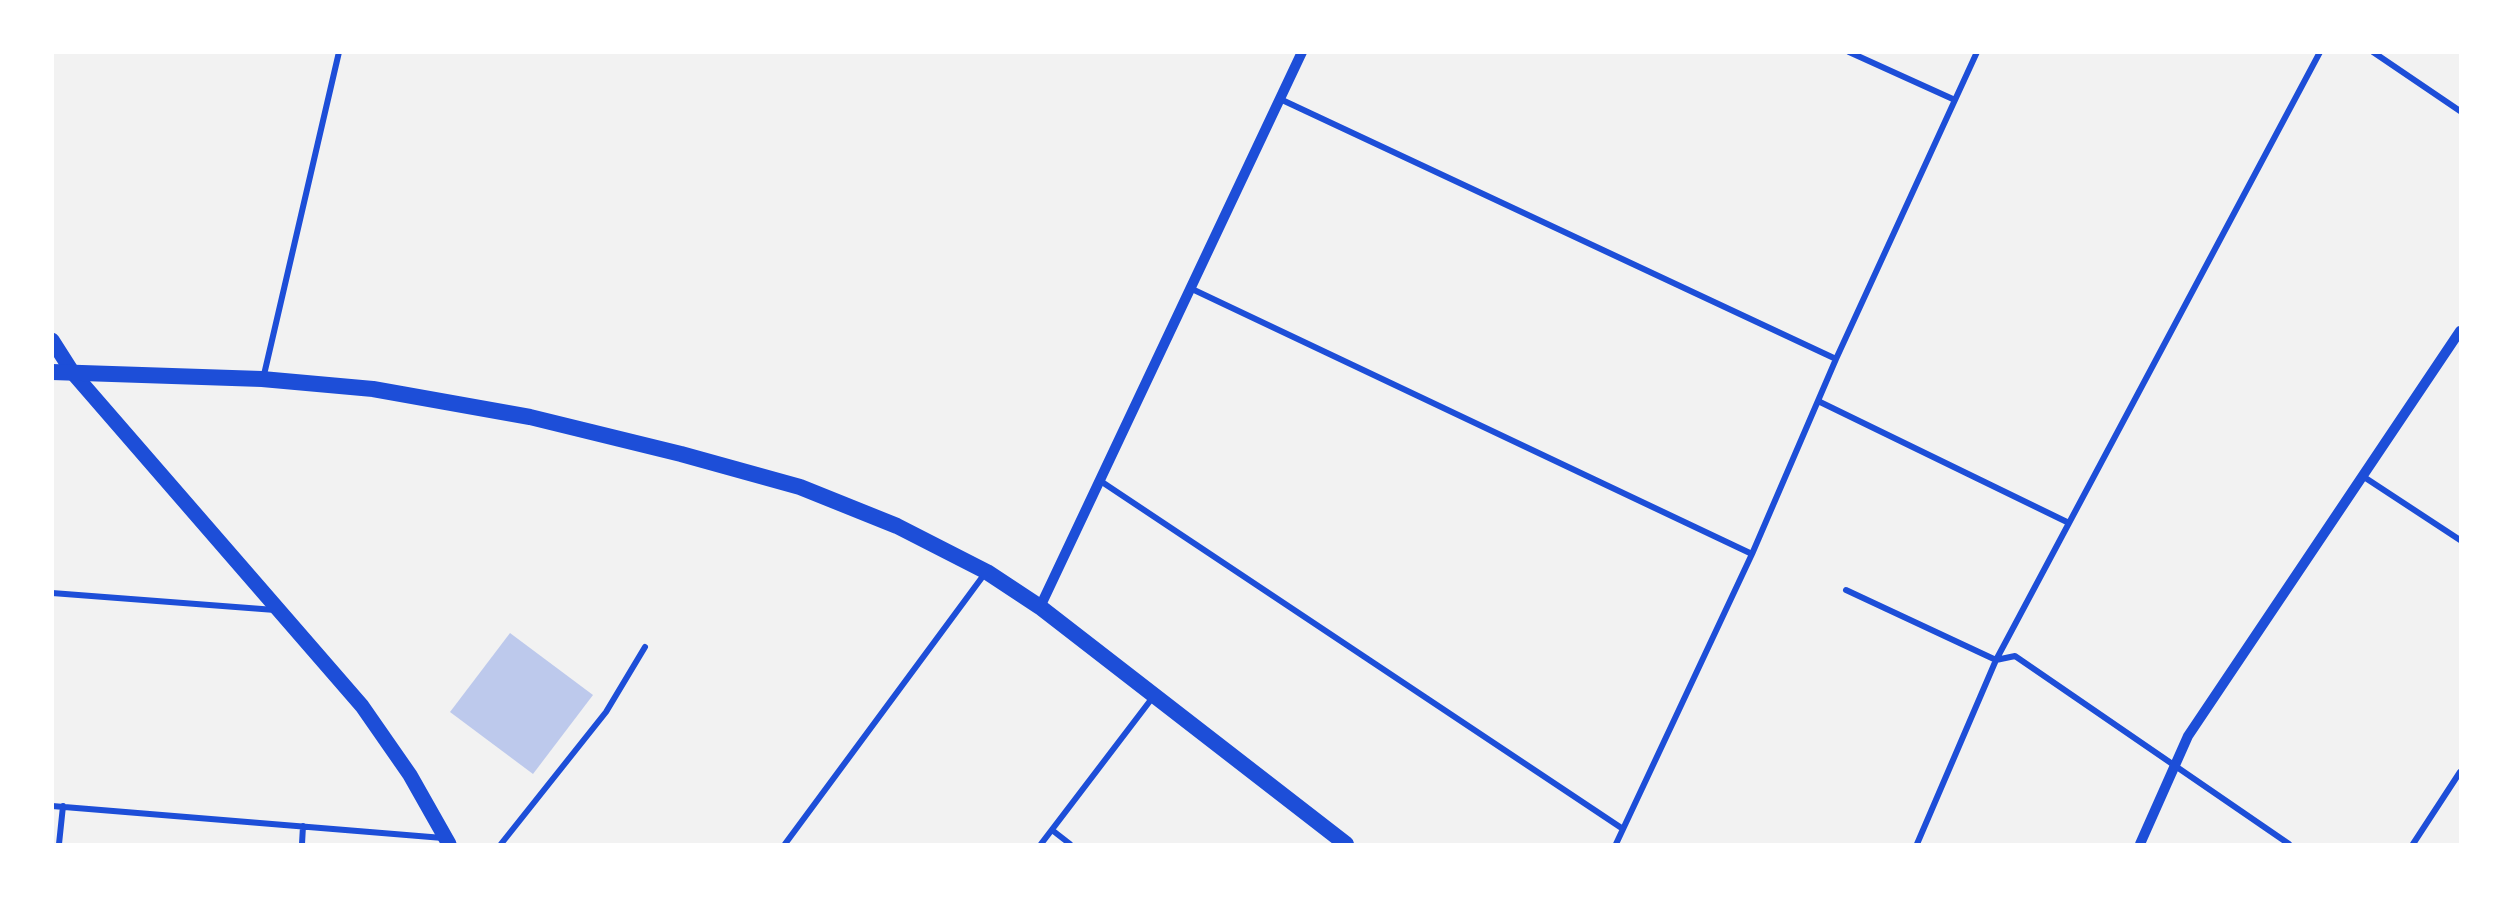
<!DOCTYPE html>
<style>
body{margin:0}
#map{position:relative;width:2513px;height:897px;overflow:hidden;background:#f2f2f2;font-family:Lato,sans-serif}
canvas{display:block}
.frame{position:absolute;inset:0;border:54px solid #fff;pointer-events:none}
</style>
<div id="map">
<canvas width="2513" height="897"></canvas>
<div class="frame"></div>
</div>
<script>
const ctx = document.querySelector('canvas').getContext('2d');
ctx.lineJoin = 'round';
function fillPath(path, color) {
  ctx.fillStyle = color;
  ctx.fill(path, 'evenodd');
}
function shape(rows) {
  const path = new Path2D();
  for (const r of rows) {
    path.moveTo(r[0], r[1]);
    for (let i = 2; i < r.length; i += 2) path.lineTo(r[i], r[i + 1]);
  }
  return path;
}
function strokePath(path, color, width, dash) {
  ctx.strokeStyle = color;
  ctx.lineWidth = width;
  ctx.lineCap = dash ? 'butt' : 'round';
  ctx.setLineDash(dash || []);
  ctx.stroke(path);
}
fillPath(shape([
 [510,633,593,695,533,774,450,712]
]), '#bdc9ec');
strokePath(shape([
 [1849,52,1955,100],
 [2373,52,2460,111],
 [1280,99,1836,359],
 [1192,289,1752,554],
 [263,379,339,52],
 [1818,401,2069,523],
 [2364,477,2460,540],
 [1099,480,1623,829],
 [1846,590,1996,660,2015,656,2289,844],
 [52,593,275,610],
 [52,806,443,838],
 [1052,830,1070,844],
 [59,844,63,806],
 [302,844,303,826],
 [501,844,606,712,645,647],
 [785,844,986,572],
 [1041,844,1153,697],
 [1616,844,1752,554,1836,359,1977,52],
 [1917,844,1996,660,2320,52],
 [2413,844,2460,772]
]), '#1d4ed8', 6);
strokePath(shape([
 [1040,607,1302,52],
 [2140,844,2188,736,2460,331]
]), '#1d4ed8', 10);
strokePath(shape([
 [52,340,73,373,362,706,410,775,449,844]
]), '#1d4ed8', 15);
strokePath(shape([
 [52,372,262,379,373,389,530,417,681,454,800,487,897,526,987,572,1040,607,1346,844]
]), '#1d4ed8', 16);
</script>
